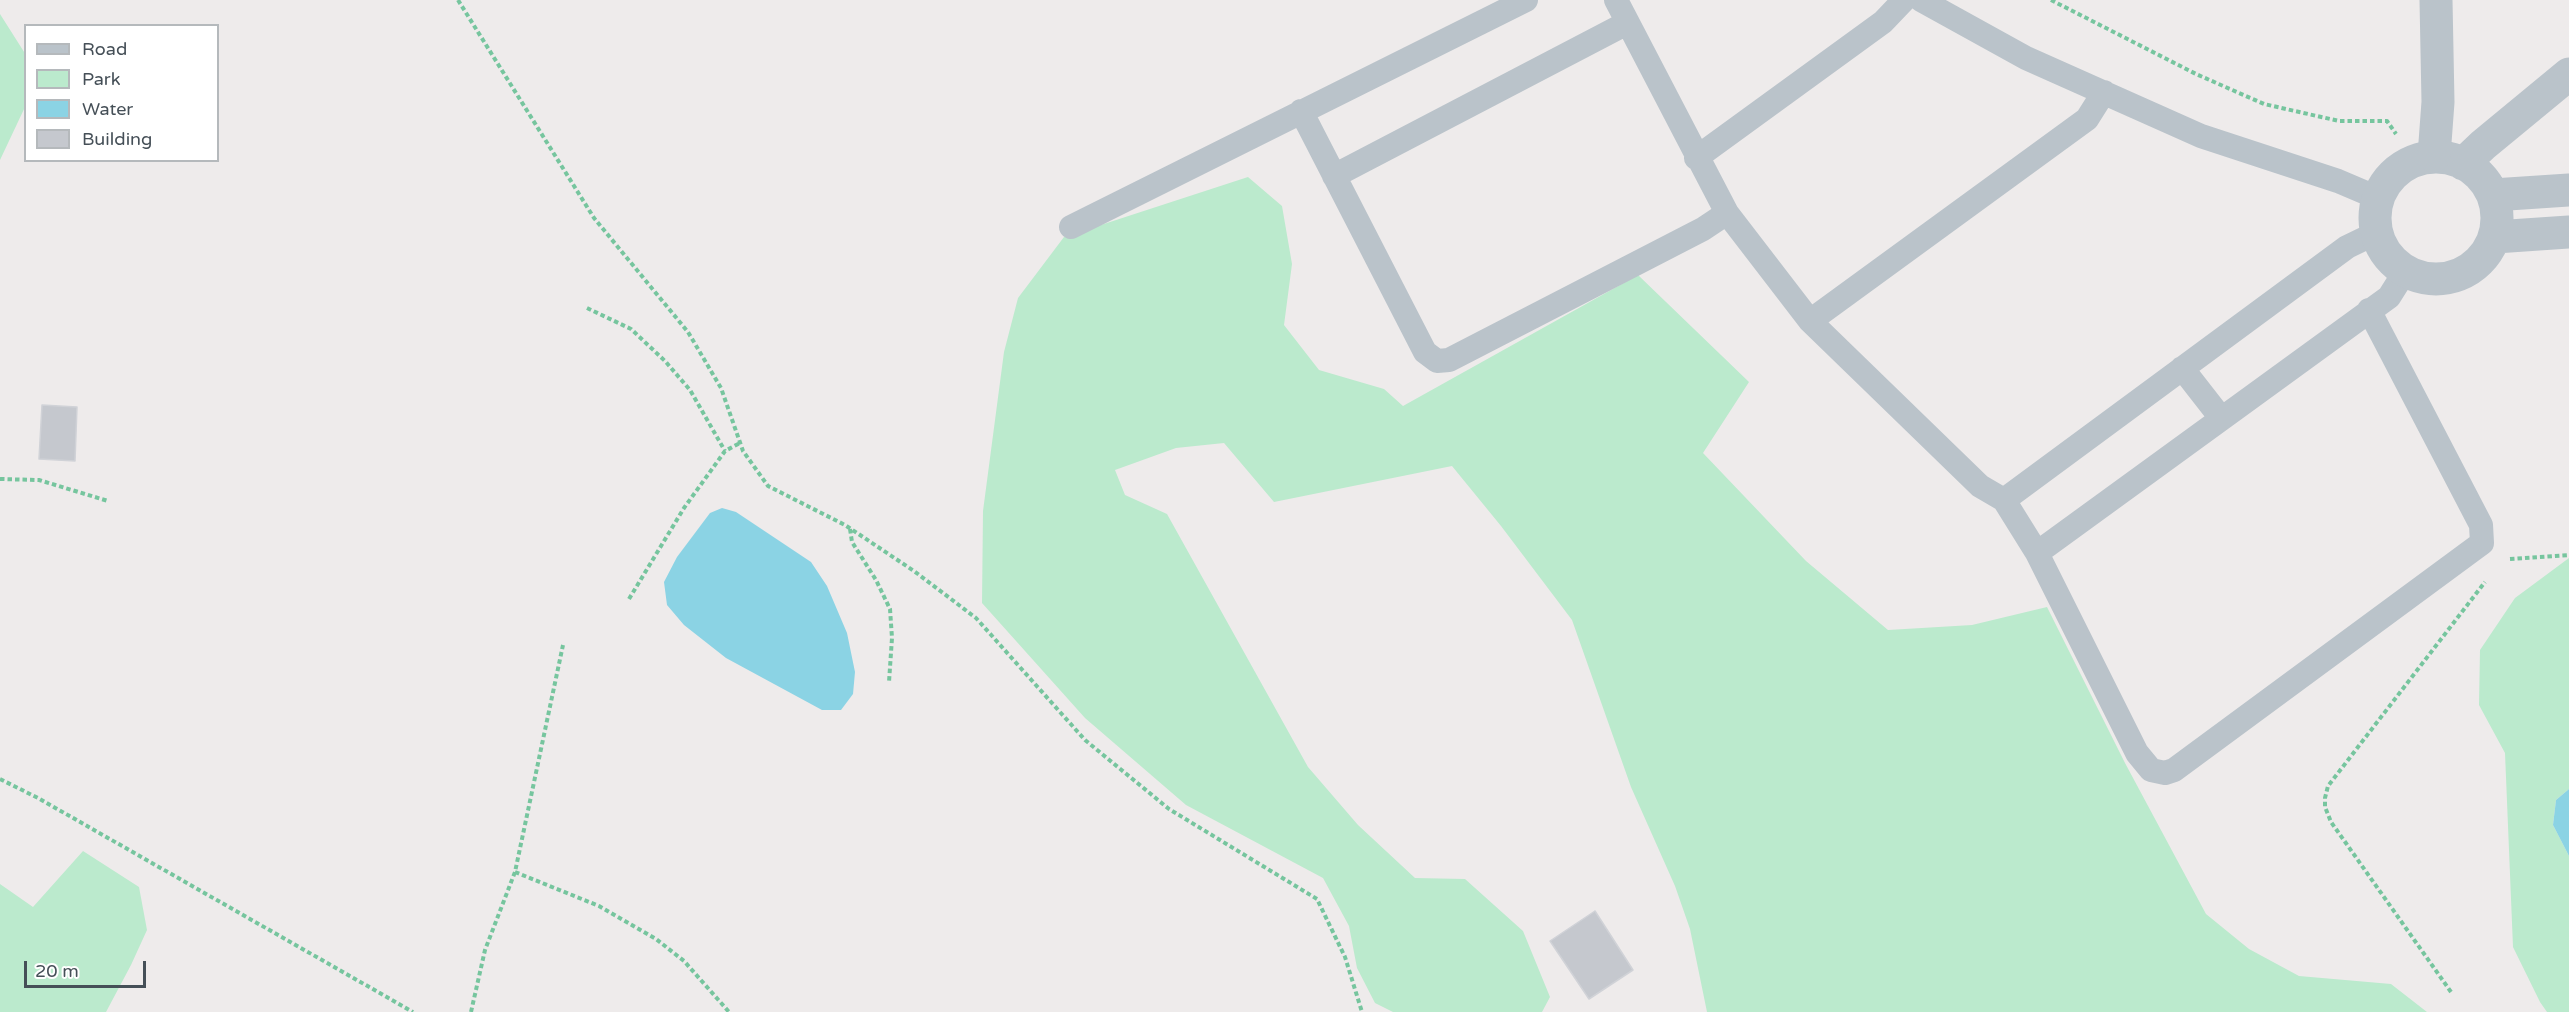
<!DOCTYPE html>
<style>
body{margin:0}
#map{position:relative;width:2569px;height:1012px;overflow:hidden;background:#eeebeb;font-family:"Varela Round",sans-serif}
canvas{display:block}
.legend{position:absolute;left:24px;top:24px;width:195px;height:138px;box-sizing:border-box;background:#fff;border:2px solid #b5b9bc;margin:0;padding:8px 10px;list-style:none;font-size:18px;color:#454f57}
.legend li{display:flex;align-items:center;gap:12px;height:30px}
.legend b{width:30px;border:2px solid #b5b9bc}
.scale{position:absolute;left:24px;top:961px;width:122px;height:27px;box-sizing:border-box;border:3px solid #454f57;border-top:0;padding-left:8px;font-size:18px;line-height:21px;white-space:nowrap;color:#454f57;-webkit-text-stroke:4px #fff;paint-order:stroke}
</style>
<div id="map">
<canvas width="2569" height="1012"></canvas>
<ul class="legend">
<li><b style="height:8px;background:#bac3ca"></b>Road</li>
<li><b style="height:16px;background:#bbeacd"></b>Park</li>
<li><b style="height:16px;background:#8bd3e4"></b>Water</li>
<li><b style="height:16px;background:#c5c8ce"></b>Building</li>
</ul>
<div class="scale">20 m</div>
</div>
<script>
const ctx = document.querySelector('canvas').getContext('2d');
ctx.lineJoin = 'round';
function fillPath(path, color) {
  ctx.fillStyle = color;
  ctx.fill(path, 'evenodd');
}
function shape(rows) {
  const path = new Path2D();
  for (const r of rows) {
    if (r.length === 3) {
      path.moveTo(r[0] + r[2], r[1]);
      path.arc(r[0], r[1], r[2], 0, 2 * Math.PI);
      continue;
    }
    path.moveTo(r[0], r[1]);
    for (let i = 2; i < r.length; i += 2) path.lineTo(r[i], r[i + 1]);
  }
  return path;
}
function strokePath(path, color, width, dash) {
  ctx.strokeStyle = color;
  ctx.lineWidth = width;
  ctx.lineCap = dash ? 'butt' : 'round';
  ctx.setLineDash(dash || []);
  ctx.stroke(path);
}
fillPath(shape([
 [0,14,26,55,25,107,0,160],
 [1248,177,1282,206,1292,264,1284,325,1319,370,1384,389,1403,406,1638,275,1749,382,1703,453,1806,561,1888,630,1972,625,2047,607,2125,763,2206,914,2249,949,2299,976,2391,984,2427,1012,1707,1012,1690,929,1675,886,1631,787,1572,620,1501,526,1452,466,1274,502,1224,443,1176,448,1115,470,1125,495,1167,514,1308,767,1358,825,1415,878,1465,879,1523,931,1550,997,1542,1012,1393,1012,1375,1003,1357,968,1349,926,1323,878,1186,805,1085,718,982,603,983,511,1004,352,1018,298,1064,237],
 [2569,558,2569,789,2556,800,2553,825,2569,856,2569,1012,2547,1012,2540,1002,2513,947,2505,753,2479,705,2480,650,2515,598],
 [83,851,139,887,147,930,131,965,106,1012,0,1012,0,884,33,907]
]), '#bbeacd');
fillPath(shape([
 [722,508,736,512,811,562,827,586,847,633,855,672,853,694,841,710,822,710,726,658,684,625,667,605,664,582,677,557,710,513],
 [2569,789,2569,856,2553,825,2556,800]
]), '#8bd3e4');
const building = shape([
 [42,405,77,407,75,461,39,459,42,405],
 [1595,911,1633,970,1589,999,1550,941,1595,911]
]);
fillPath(building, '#c5c8ce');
strokePath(building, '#d0d2d7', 1.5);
strokePath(shape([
 [458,0,594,218,688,332,721,388,743,451,768,486,845,525,914,571,976,618,1085,740,1169,809,1317,899,1345,957,1362,1012],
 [2051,0,2196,74,2264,104,2339,121,2387,121,2396,134],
 [587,308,631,329,665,361,690,390,725,451],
 [0,479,39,480,108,501],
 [850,529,852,542,876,580,890,609,892,638,889,682],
 [2510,559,2569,555],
 [629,599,684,508,725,451,740,443],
 [0,779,38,798,413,1012],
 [515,872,599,906,656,939,684,961,729,1012],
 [2451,992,2331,822,2325,807,2325,798,2328,786,2485,582],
 [471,1012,485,950,515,872,563,645]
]), '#76c59e', 4, [4.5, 3]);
strokePath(shape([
 [1616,0,1727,213,1810,321,1980,486,2004,500,2037,553,2137,753,2151,770,2165,773,2174,770,2482,543,2481,525,2369,310],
 [1921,0,2026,58,2201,136,2338,181,2378,198],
 [1301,111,1425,352,1437,361,1449,360,1703,229,1727,213],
 [1696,158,1883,22,1904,0],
 [1334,176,1627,23],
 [1071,227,1526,0],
 [1810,321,2087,119,2104,92],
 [2182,368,2221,418],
 [2004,500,2347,247,2376,233],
 [2037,553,2389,297,2406,270]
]), '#bac3ca', 24);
strokePath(shape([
 [2436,218,61],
 [2463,164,2483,145,2569,74],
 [2493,195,2569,190],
 [2495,237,2569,232]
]), '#bac3ca', 33);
strokePath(shape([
 [2434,156,2438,102,2436,0]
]), '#bac3ca', 33);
</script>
